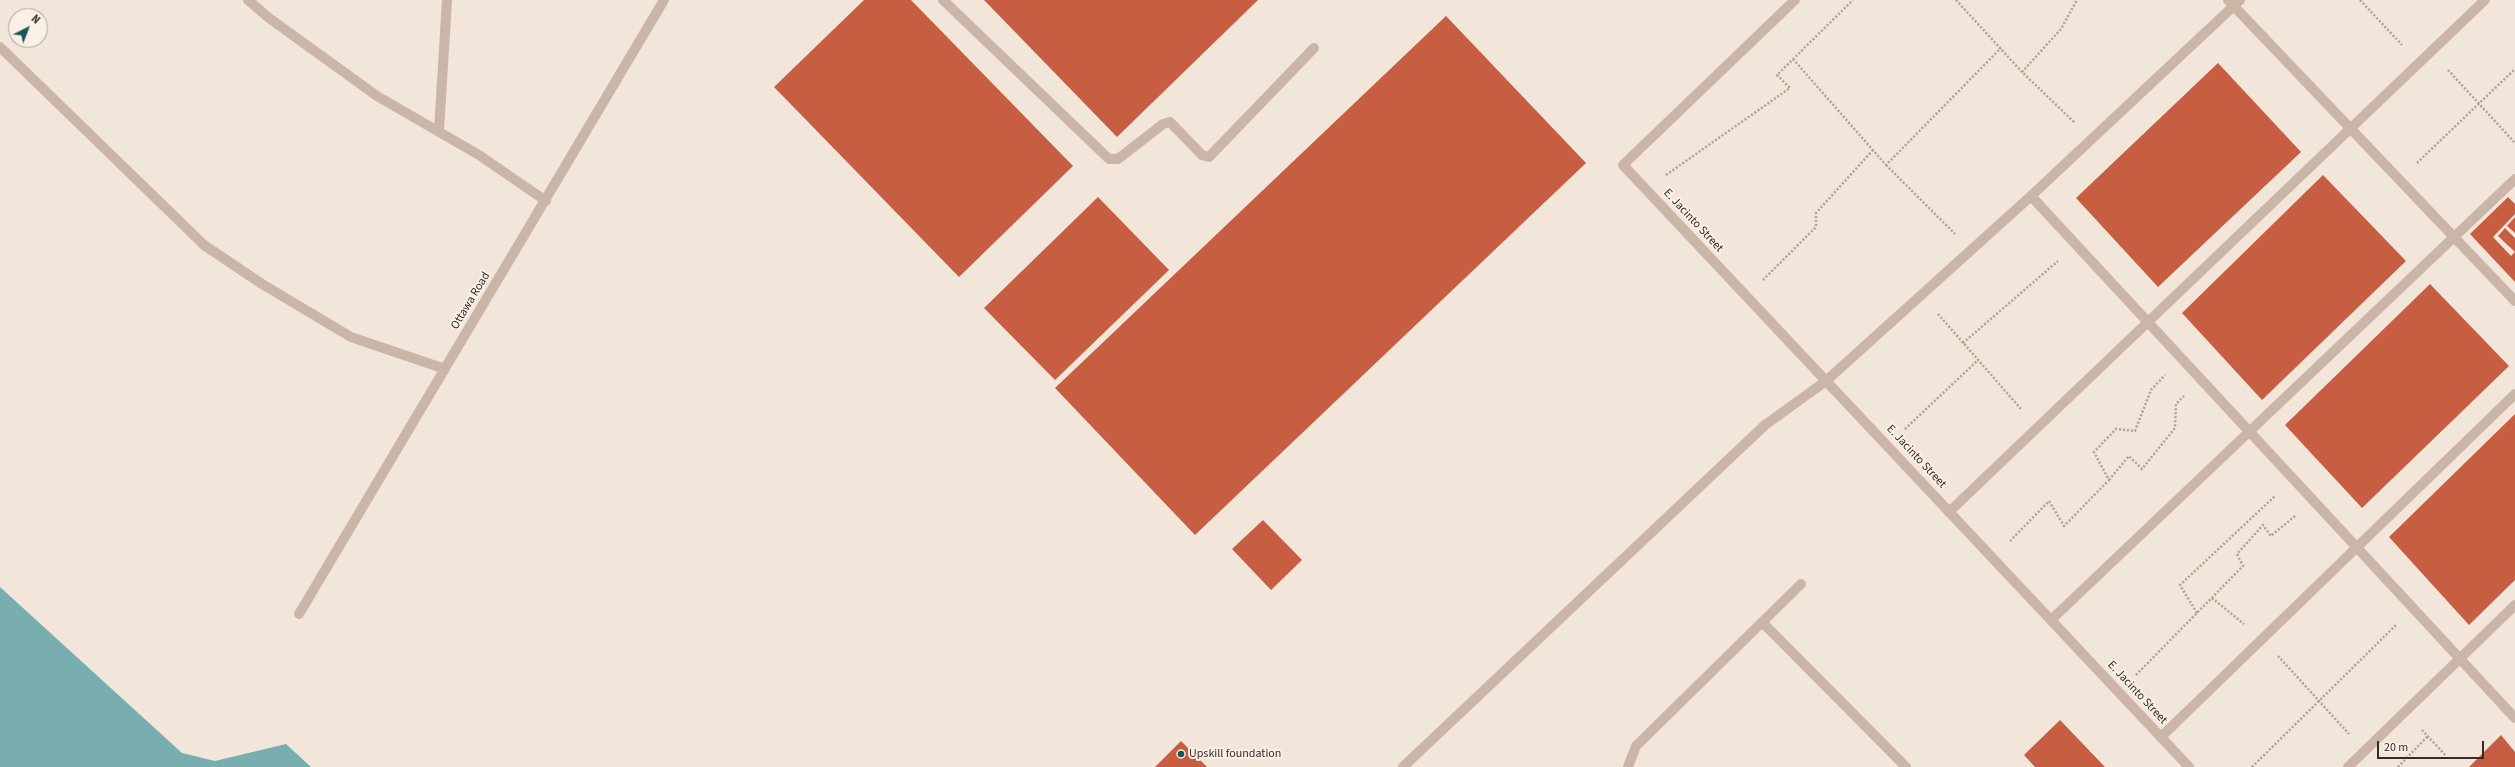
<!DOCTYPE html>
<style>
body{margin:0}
#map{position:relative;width:2515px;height:767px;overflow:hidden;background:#f2e6da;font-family:"Source Sans 3",sans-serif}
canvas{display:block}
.north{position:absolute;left:8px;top:8px;width:40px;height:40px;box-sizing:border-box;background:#f9f0e6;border:1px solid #aba19a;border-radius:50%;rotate:42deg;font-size:11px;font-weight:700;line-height:16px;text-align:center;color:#362b27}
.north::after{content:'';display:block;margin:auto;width:14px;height:18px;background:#1c5557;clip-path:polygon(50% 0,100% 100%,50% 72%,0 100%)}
.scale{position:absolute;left:2377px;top:741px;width:107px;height:18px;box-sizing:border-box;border:2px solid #362b27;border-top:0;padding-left:5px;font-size:12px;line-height:14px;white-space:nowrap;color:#362b27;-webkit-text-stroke:3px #f9f0e6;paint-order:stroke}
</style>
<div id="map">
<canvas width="2515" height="767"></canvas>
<div class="north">N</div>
<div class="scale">20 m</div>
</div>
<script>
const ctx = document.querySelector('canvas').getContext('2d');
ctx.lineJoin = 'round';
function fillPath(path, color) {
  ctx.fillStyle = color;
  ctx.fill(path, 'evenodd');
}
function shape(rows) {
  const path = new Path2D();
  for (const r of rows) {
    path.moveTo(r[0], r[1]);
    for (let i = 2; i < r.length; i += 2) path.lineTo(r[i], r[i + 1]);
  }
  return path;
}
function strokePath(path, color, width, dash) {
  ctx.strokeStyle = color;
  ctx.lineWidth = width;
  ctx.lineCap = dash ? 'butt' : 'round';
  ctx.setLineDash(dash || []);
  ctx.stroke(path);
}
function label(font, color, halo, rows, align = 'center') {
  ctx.font = font + ' "Source Sans 3",sans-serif';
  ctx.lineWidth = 4;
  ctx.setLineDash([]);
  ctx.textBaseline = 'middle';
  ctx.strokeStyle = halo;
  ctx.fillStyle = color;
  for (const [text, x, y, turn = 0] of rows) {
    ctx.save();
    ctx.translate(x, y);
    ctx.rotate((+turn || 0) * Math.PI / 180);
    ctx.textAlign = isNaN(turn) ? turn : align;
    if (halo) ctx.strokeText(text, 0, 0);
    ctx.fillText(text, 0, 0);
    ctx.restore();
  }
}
fillPath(shape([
 [0,587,182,753,215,761,286,744,311,767,0,767]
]), '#78aeaf');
fillPath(shape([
 [864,0,911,0,1073,166,959,277,774,87],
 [984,0,1258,0,1117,137],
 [1446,16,1586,163,1195,535,1055,388],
 [2218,63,2301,152,2158,287,2076,198],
 [2323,175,2406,261,2262,400,2182,313],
 [1098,197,1169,270,1055,380,984,308],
 [2508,197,2515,204,2515,214,2493,237,2511,256,2515,252,2515,282,2470,234],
 [2515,217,2515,233,2507,226],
 [2505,228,2515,238,2515,252,2498,236],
 [2430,284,2509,366,2362,508,2285,425],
 [2515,414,2515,580,2469,625,2389,537],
 [1263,520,1302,560,1271,590,1232,549],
 [2060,720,2105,767,2035,767,2024,755],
 [2501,735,2515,752,2515,767,2469,767],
 [1181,741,1207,767,1155,767]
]), '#c75e42');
strokePath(shape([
 [1956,0,2022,72],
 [2360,0,2402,45],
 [1793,59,1886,165,2001,48],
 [2448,70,2515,143],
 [2074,122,2022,72,2061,29,2077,0],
 [2417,163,2515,69],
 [1886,165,1955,234],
 [1666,175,1790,88,1777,75,1853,0],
 [1763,280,1816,227,1816,213,1873,150],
 [1938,314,2021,409],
 [1963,343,2058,261],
 [1905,429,1978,360],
 [2109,480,2129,456,2142,469,2175,428,2176,404,2184,396],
 [2010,541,2049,501,2064,526,2109,480,2094,452,2116,429,2135,431,2151,390,2165,375],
 [2212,598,2244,624],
 [2197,613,2180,585,2275,496],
 [2278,656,2349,734],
 [2136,675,2243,566,2237,554,2263,525,2271,536,2295,516],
 [2422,730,2446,756],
 [2252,767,2396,625],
 [2398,767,2428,736]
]), '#b69f90', 2.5, [2, 2]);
strokePath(shape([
 [248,0,269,18,377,96,479,155,546,201],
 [943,0,1109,159,1118,159,1163,124,1170,122,1202,155,1209,157,1314,48],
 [0,47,204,245,262,284,351,337,445,369],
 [439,130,447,0],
 [1949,512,2485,0],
 [299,614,664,0],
 [2051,620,2515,179],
 [1762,622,1906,767],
 [2161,737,2515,394],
 [1628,767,1636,746,1801,584],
 [2348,767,2515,605]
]), '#cab5a6', 10);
strokePath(shape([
 [1795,0,1623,165,2189,767],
 [2228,0,2515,301],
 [2031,196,2515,718],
 [1403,767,1765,425,1826,381,2031,196,2240,0]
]), '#cab5a6', 10);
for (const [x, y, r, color] of [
 [1181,754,4,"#1c5557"]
]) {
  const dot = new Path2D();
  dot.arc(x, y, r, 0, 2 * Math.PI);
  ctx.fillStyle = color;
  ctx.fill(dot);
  strokePath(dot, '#f9f0e6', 1.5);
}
label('12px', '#362b27', '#f9f0e6', [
 ["E. Jacinto Street",1693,221,47],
 ["Ottawa Road",471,301,-59],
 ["E. Jacinto Street",1916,457,47],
 ["E. Jacinto Street",2137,693,47]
]);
label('12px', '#362b27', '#f9f0e6', [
 ["Upskill foundation",1189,754]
], 'left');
</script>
